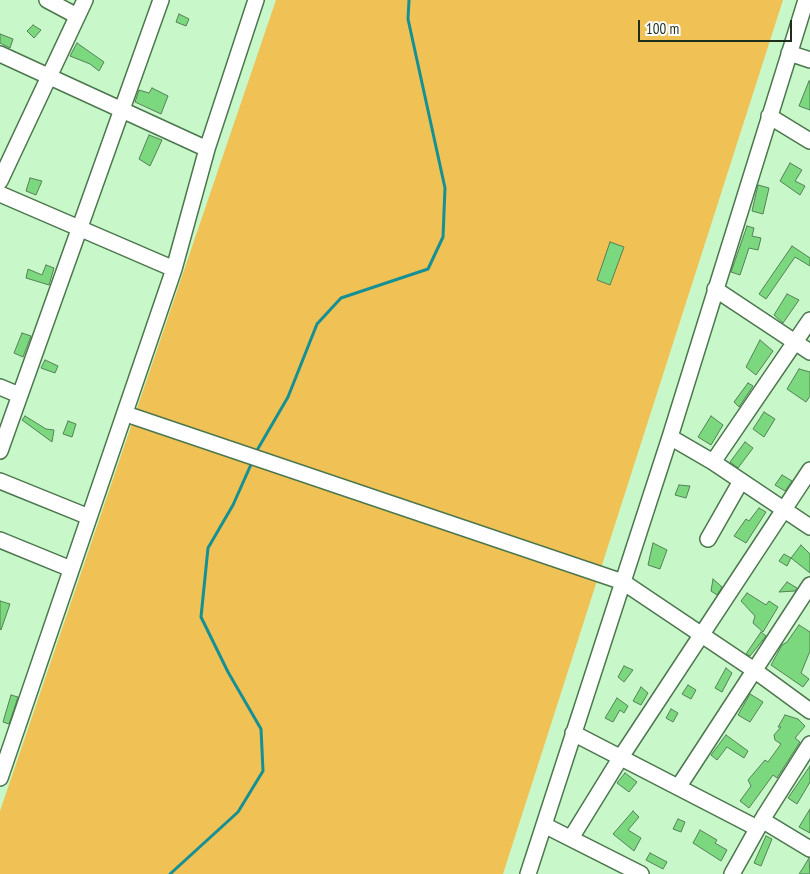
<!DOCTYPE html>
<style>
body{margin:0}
#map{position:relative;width:810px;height:874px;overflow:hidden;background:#c8f8c9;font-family:"PT Sans Narrow",sans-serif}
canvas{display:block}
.scale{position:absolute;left:638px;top:20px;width:154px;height:22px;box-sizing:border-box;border:2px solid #1c2e1c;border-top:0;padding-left:6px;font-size:15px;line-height:18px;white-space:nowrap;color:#1c2e1c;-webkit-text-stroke:4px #fff;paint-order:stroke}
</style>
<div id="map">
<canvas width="810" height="874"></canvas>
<div class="scale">100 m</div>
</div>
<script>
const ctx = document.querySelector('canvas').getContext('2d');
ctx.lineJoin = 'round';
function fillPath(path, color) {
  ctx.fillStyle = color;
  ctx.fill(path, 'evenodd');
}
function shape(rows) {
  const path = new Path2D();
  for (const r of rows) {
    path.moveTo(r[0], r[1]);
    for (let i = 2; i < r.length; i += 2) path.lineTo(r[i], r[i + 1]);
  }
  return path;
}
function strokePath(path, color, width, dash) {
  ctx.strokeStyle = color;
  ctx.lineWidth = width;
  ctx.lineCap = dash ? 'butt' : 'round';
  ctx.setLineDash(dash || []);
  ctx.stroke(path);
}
fillPath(shape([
 [276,0,783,0,503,874,0,874,0,811]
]), '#f0c154');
strokePath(shape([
 [256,452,288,397,317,324,341,298,428,269,443,237,445,188,408,19,409,0],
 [170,874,238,812,263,771,261,729,228,672,201,617,208,548,233,505,253,460]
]), '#159095', 3);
const building = shape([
 [179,14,189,19,186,26,176,22,179,14],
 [33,25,41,30,34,38,27,31,33,25],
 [0,34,13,39,10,48,0,43,0,34],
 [77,43,104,62,99,71,90,64,70,56,77,43],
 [809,81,810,81,810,110,799,106,809,81],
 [152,88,168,96,161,114,135,102,139,90,149,93,152,88],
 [149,135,162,140,150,166,139,159,149,135],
 [790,163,802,170,795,181,805,186,800,195,780,181,790,163],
 [30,178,42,181,36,195,26,191,30,178],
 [758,185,769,188,763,214,752,211,758,185],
 [747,226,754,228,752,236,761,238,758,250,749,248,740,275,731,272,747,226],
 [610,242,624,247,610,285,597,280,610,242],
 [792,246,810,258,810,266,795,257,766,299,759,294,792,246],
 [46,265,54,268,49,285,26,278,28,269,42,275,46,265],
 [787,294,799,300,783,323,774,315,787,294],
 [22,333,31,336,23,357,14,353,22,333],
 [760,340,773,351,756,375,746,367,760,340],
 [45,360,58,366,55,373,41,368,45,360],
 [799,369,810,372,810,396,806,402,787,389,799,369],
 [748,383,753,386,739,407,734,402,748,383],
 [764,412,775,419,764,437,753,429,764,412],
 [25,416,46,429,54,430,52,442,22,420,25,416],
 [711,416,723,425,711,445,698,437,711,416],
 [68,421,76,424,72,437,63,434,68,421],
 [745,442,753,448,738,468,730,462,745,442],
 [782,475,792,481,785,491,775,485,782,475],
 [679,485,690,486,686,498,675,495,679,485],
 [759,508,766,512,746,543,734,536,746,519,749,521,759,508],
 [653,543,667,550,660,569,648,565,653,543],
 [801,545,810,554,810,573,791,558,787,566,779,561,784,554,791,558,801,545],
 [713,579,722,587,717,595,711,591,713,579],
 [787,582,797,588,795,591,779,592,787,582],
 [747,593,766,605,769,601,778,607,763,632,753,623,755,616,741,601,747,593],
 [0,601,10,604,1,630,0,629,0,601],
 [799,625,810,632,810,651,801,673,809,679,803,687,771,665,782,645,787,642,799,625],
 [761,632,766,636,750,656,746,654,761,632],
 [624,666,633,670,624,682,618,677,624,666],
 [726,668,732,673,722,692,715,688,726,668],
 [688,685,696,690,691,699,682,694,688,685],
 [641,687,648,693,641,705,633,701,641,687],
 [750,694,763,702,750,722,738,715,750,694],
 [11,695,18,697,9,724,3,722,11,695],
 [617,698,628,706,624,713,620,710,613,722,605,718,617,698],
 [671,709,678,713,673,722,666,718,671,709],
 [785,715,798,719,805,726,795,738,800,742,777,778,773,775,749,808,740,801,751,786,748,780,765,760,768,762,781,744,775,740,774,735,781,727,778,727,785,715],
 [726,735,748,751,744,758,727,747,717,760,711,755,726,735],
 [810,766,810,782,797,804,788,798,810,766],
 [625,773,637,782,629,792,617,783,625,773],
 [810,809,810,833,799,827,810,809],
 [633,811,639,817,628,830,641,838,634,851,613,834,633,811],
 [678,819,685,822,681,832,673,829,678,819],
 [700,830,717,840,715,843,727,850,721,861,693,843,700,830],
 [766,836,772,839,761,866,754,863,766,836],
 [650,853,667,862,663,869,646,860,650,853],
 [809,858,810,874,799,874,803,868,809,858]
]);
fillPath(building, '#7bd87f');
strokePath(building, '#558156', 1);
const minor = shape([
 [47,0,77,16],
 [789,53,810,60],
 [0,54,207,149],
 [769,116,810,141],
 [0,181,85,0],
 [0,194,174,269],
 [715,289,810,352],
 [0,387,19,395],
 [126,414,623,582,754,670,810,711],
 [670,437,713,462,810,527],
 [0,451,161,0],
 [713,462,810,320],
 [0,481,89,517],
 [708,539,741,481],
 [0,540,71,569],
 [573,733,757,828],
 [0,778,174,269,207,149,256,0],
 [679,786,810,585],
 [762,820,810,849],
 [544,825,641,874],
 [571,838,621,757,810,470],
 [528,874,670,437,806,0],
 [732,874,765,815,810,744]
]);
strokePath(minor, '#4c774e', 18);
strokePath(minor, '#fff', 15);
</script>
